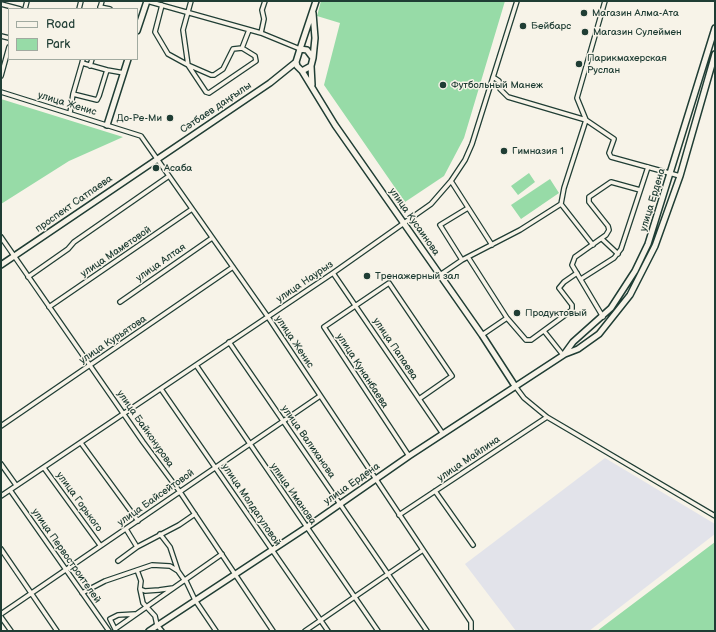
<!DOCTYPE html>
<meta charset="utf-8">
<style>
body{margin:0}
#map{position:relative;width:716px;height:632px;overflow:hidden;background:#f7f3e8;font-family:"Balsamiq Sans",sans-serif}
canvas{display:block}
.frame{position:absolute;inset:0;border:2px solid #1f3d34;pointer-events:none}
.legend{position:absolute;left:8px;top:8px;width:130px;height:52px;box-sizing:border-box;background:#f7f3e8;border:1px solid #a1aaa0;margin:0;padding:5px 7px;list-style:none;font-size:12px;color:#1f3d34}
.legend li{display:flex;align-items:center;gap:8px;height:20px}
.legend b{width:20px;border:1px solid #a1aaa0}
</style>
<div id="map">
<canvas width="716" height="632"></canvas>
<div class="frame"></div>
<ul class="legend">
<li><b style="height:5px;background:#f7f3e8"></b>Road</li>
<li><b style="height:11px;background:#97dba7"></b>Park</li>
</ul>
</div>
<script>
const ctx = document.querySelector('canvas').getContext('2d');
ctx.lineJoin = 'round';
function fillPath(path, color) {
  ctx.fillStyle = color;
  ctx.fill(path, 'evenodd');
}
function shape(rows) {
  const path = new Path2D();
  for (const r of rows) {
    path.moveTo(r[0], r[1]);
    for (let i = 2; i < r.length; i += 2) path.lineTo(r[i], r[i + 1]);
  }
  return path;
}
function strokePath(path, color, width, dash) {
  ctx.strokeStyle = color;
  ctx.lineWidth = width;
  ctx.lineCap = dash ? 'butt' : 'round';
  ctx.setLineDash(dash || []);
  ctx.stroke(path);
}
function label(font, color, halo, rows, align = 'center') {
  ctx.font = font + ' "Balsamiq Sans",sans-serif';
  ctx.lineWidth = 3;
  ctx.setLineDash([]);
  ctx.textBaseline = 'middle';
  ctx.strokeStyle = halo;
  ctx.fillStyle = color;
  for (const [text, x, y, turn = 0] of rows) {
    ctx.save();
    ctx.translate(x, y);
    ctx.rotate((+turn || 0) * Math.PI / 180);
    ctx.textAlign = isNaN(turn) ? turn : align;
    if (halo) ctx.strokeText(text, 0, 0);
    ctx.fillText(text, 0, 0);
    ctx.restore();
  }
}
fillPath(shape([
 [605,458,715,524,715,534,589,631,516,631,465,564]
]), '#e2e3ea');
fillPath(shape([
 [321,1,505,1,464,138,444,176,405,202,324,85,340,23,317,16],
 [1,99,123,137,69,161,1,204],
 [529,173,535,182,518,195,511,186],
 [550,179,559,193,521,219,511,205],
 [715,542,715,631,597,631]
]), '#97dba7');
const street = shape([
 [147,1,261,33,300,49],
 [191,1,183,30,188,65,211,75,214,75,223,69,233,49,242,48],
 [1,4,20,9],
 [162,5,155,32,168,54,188,65,206,92,209,93,256,61,255,56,242,48,249,30],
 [100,7,110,9],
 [100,8,102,1],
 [25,9,27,1],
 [79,9,81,1],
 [261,33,264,19,262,10,265,1],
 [1,36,9,38],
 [83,59,82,63,107,70],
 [90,66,92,59],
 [1,76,9,47],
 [493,77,499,81,500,89,508,97,586,120,614,139,609,153,611,157,680,176],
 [1,92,141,136,268,317,471,622,471,631],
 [73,94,82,63],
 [70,113,73,94,97,100,99,96,107,70,124,73],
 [451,181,492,245],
 [561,204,593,245],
 [1,237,143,442,180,492,273,631],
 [602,239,618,254],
 [468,257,507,318],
 [462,260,440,225,468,208],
 [333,273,443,434],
 [440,275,462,260,520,230,561,204,564,188,586,120,577,98,605,1],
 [28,277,68,249,74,242,169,176],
 [581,279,614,258,621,249,648,167],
 [120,302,212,238],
 [49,307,192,209],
 [603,317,572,265,575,257,606,235,609,230,608,226,589,202,589,197,611,182,640,190],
 [544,331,563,355],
 [482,335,507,318,526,340,531,340,572,310,572,305,559,288,564,282,577,273],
 [229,342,427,631],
 [196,365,378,631],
 [515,386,524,398,547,417,715,516],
 [161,389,328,631],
 [1,426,233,267],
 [81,443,138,521],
 [409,456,324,327,389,283,452,376,419,399],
 [1,464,16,485],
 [44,468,100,545],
 [10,490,109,631],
 [435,491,473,545],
 [1,496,333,273,431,204,451,181,465,160,472,144,517,1],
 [399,515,547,417],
 [126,529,137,547],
 [160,534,170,547,178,571,185,581],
 [1,549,57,631],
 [118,561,137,547,179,525,195,514],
 [137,570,141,581,140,589,145,591,159,590,173,588],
 [186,581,195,600,216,631],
 [140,589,143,603,155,616,157,625,162,631],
 [82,593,105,581,152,565,170,566,178,571],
 [1,614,320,396],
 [135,614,118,615,110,619,115,629,222,554],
 [1,617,11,631],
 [305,631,423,550]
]);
const secondary = shape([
 [137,31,147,1],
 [300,49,316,1],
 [313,58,315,38,313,13],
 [311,66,312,85],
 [302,71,335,125,482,335,515,386],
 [107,125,128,59],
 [1,265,270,83,296,62,300,49,307,50,313,58,311,66,302,71,297,66,296,62],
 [565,353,573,342,611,308,635,271,648,244,715,28],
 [149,631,307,527,409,456,565,354,578,349,599,334,630,295,655,246,680,176,715,54]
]);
strokePath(street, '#1f3d34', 6);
strokePath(secondary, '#1f3d34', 8);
strokePath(street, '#f7f3e8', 3.5);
strokePath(secondary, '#f7f3e8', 5);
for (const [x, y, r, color] of [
 [584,13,4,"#1f3d34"],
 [523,26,4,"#1f3d34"],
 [585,32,4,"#1f3d34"],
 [579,64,4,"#1f3d34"],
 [443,85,4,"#1f3d34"],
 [170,118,4,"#1f3d34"],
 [504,151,4,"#1f3d34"],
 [156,168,4,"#1f3d34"],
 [367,276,4,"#1f3d34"],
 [517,313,4,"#1f3d34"]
]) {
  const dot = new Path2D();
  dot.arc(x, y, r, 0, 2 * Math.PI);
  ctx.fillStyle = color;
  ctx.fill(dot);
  strokePath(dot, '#f7f3e8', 1.5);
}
label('10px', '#1f3d34', '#f7f3e8', [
 ["Магазин Алма-Ата",592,13],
 ["Бейбарс",531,26],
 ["Магазин Сулеймен",593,32],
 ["Парикмахерская",587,58],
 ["Руслан",587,70],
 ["Футбольный Манеж",451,85],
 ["До-Ре-Ми",162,118,"right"],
 ["Гимназия 1",512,151],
 ["Асаба",164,168],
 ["Тренажерный зал",375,276],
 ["Продуктовый",525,313]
], 'left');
label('10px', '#1f3d34', '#f7f3e8', [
 ["улица Женис",67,104,17],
 ["Сәтбаев даңғылы",216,108,-34],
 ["улица Ердена",653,200,-73],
 ["проспект Сатпаева",74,204,-35],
 ["улица Кусаинова",414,222,55],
 ["улица Маметовой",116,252,-34],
 ["улица Алтая",161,263,-35],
 ["улица Наурыз",305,282,-34],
 ["улица Курьятова",113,340,-34],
 ["улица Женис",294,342,56],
 ["улица Папаева",395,349,56],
 ["улица Кунанбаева",362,371,57],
 ["улица Байконурова",145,429,55],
 ["улица Валиханова",308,442,55],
 ["улица Майлина",469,459,-34],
 ["улица Ердена",352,484,-35],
 ["улица Иманова",293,494,55],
 ["улица Байсейтовой",156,498,-35],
 ["улица Горького",79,502,54],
 ["улица Молдагуловой",251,505,56],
 ["улица Первостроителей",66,556,55]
]);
</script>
